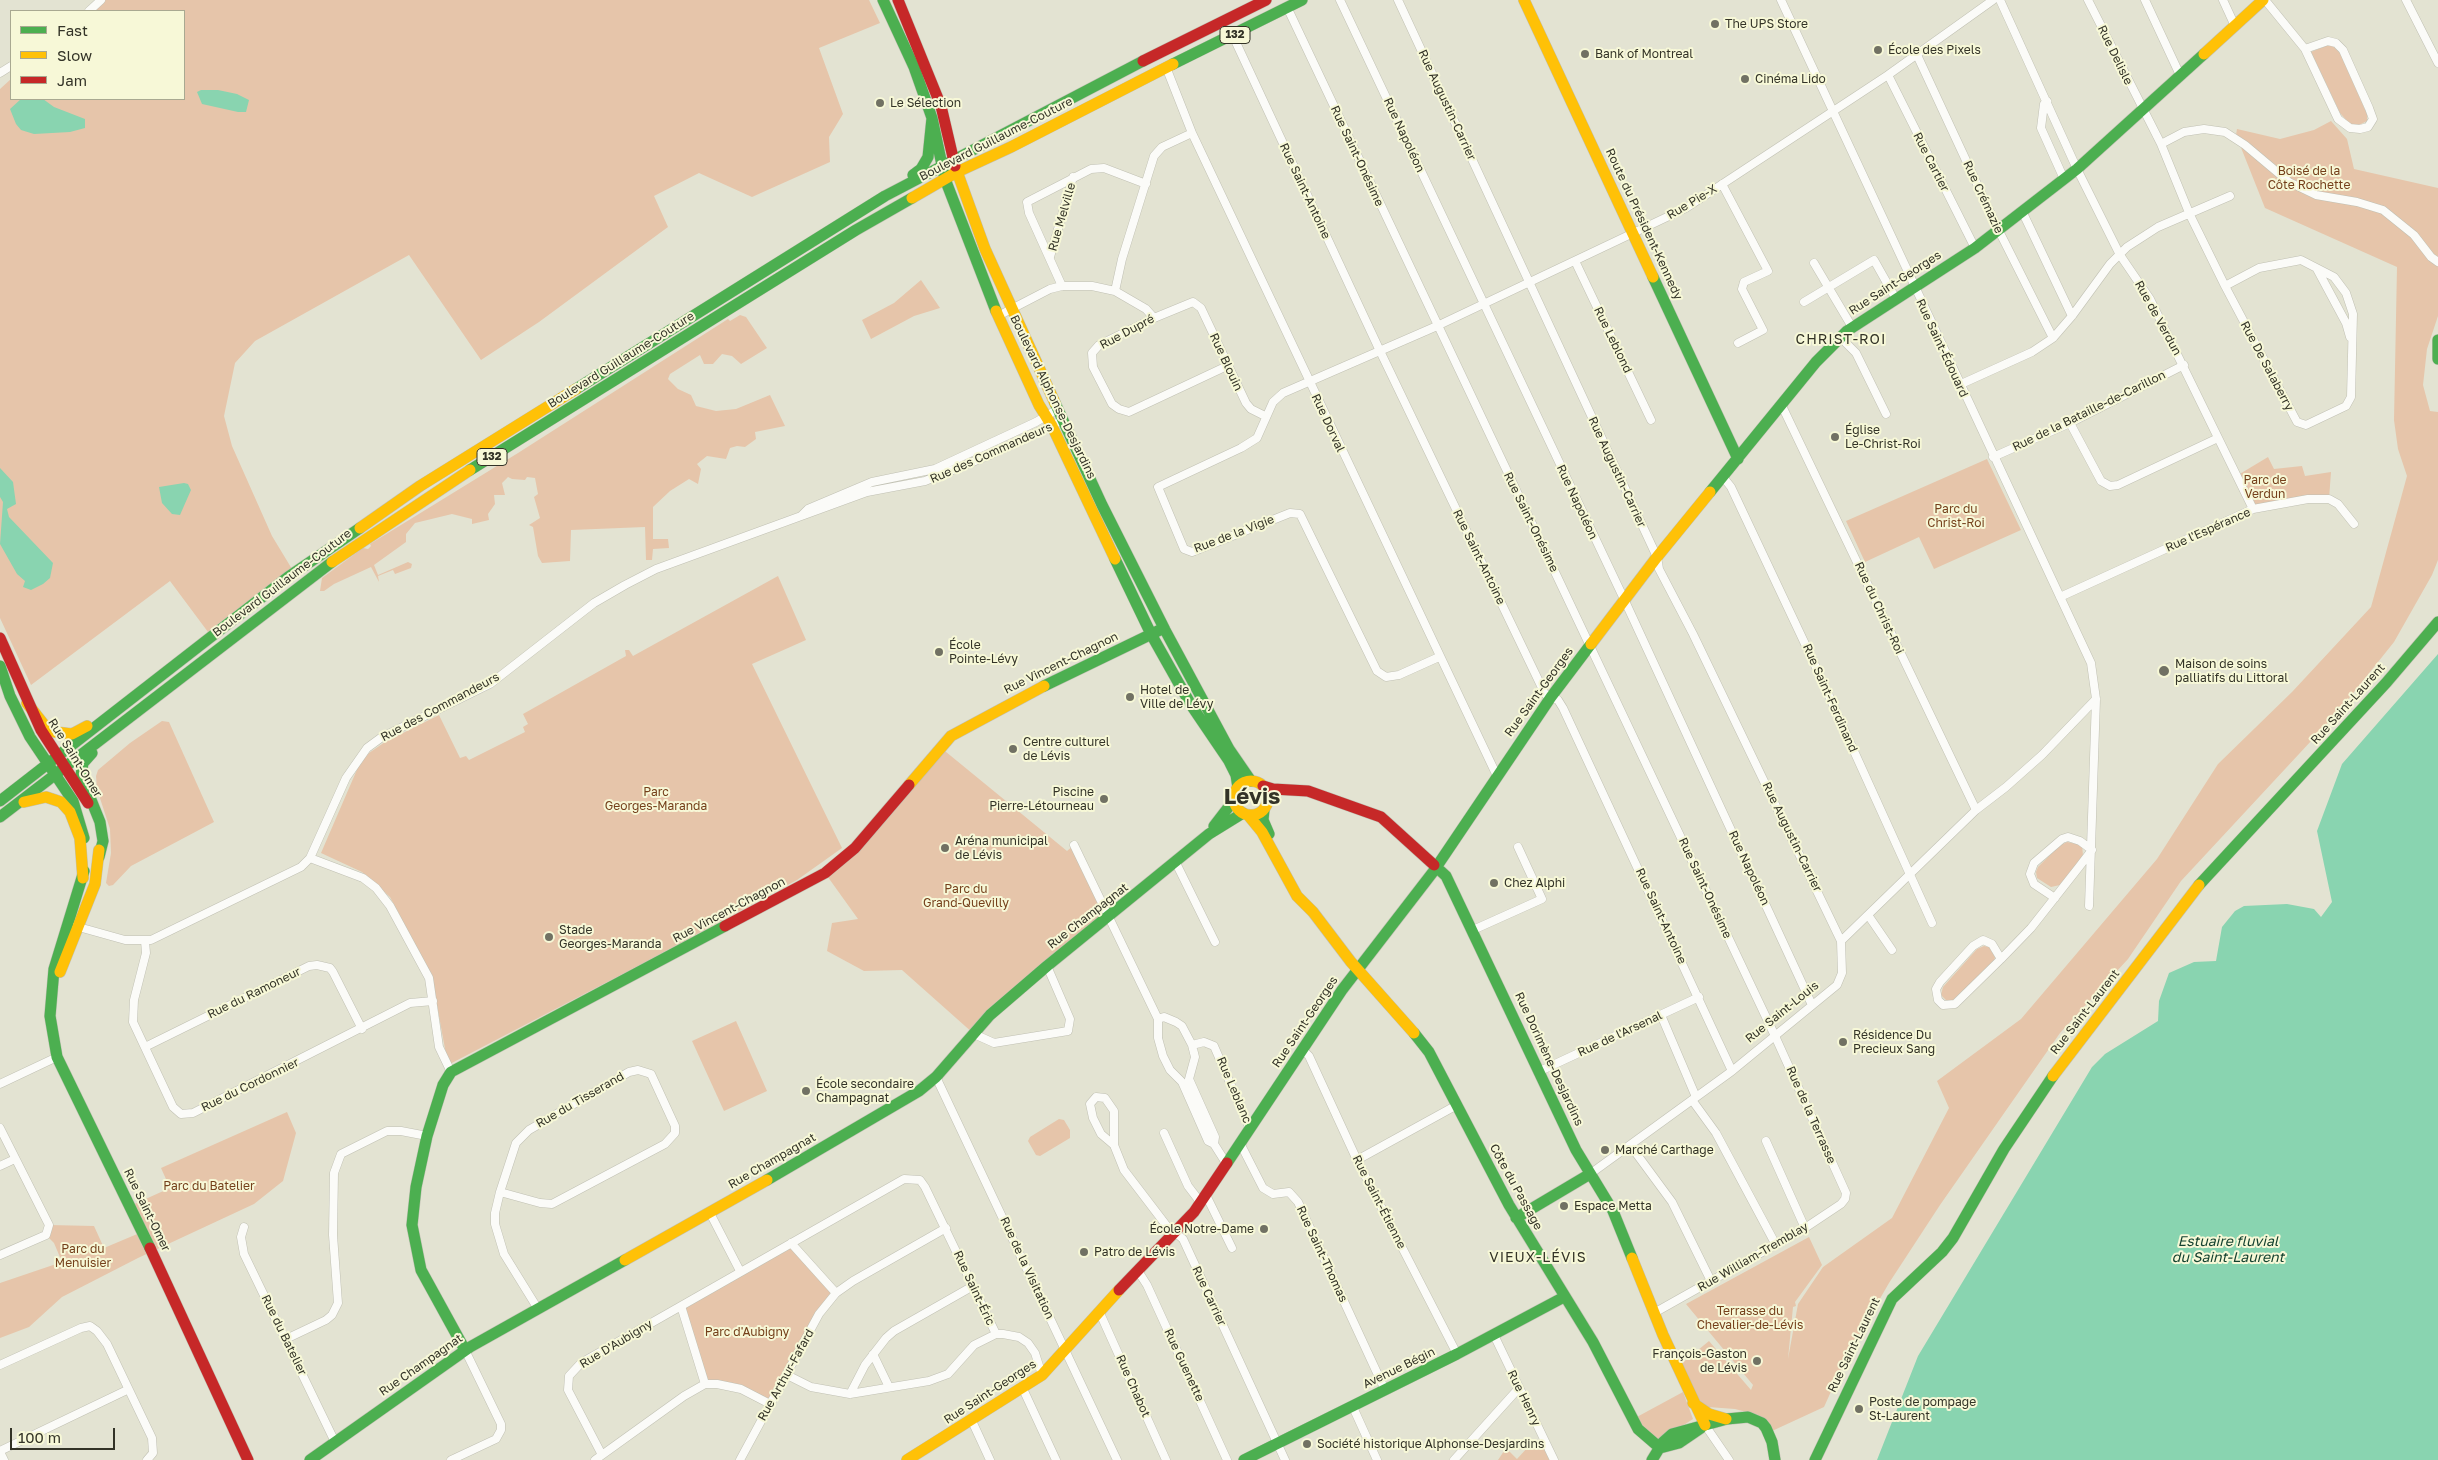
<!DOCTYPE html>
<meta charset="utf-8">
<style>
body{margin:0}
#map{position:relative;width:2438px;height:1460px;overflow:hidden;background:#e3e3d2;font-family:"Golos Text",sans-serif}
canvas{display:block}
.legend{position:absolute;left:10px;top:10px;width:175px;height:90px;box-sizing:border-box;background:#f7f8d7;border:1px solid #a9a991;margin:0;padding:6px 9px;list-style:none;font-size:15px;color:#333327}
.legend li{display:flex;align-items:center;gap:10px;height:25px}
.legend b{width:25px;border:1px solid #a9a991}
.scale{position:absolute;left:10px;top:1428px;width:105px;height:22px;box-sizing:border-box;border:2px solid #333327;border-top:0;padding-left:6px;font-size:15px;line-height:18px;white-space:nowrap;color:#333327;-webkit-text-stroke:4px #f7f8d7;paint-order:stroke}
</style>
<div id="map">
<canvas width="2438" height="1460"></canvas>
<ul class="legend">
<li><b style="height:6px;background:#4caf50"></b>Fast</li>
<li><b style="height:6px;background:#ffc107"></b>Slow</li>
<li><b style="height:6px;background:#c62828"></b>Jam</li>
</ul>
<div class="scale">100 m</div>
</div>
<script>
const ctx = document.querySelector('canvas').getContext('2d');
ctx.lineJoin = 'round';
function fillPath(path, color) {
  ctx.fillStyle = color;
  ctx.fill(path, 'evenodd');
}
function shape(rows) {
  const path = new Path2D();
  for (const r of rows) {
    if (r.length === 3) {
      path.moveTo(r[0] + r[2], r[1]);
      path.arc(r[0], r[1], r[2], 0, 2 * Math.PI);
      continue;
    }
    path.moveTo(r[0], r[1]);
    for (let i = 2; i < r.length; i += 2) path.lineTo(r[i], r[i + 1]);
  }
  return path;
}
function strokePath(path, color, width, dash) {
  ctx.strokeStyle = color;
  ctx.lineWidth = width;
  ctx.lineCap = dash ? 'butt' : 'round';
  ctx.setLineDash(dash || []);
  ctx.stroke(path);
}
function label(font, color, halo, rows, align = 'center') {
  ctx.font = font + ' "Golos Text",sans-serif';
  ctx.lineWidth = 4;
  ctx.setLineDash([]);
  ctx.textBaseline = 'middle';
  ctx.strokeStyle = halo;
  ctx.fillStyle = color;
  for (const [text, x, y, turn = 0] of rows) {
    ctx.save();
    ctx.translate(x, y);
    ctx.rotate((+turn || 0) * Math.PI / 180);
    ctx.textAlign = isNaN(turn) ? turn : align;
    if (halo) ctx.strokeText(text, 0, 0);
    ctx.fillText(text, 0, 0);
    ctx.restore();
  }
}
fillPath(shape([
 [102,0,869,0,880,23,819,48,843,114,829,137,830,162,752,197,699,173,654,196,668,227,539,322,481,360,409,255,255,341,235,363,224,416,232,446,272,536,292,569,208,632,170,581,31,685,0,618,0,89,11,79,11,99,184,99,184,11,89,11],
 [2325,46,2333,46,2339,51,2367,114,2367,121,2359,125,2350,124,2340,113,2311,52],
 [2331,121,2347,139,2354,169,2438,188,2438,316,2427,349,2423,385,2430,411,2438,412,2438,560,2432,575,2394,642,2338,712,2181,881,2128,959,2060,1033,1940,1205,1889,1283,1848,1354,1824,1407,1772,1431,1758,1415,1735,1409,1708,1407,1698,1402,1681,1364,1709,1341,1751,1390,1753,1385,1686,1304,1809,1237,1822,1265,1795,1302,1796,1306,1793,1307,1788,1359,1798,1304,1823,1267,1892,1218,1949,1108,1937,1081,2021,1019,2157,859,2218,764,2292,692,2371,607,2407,476,2398,449,2394,420,2397,267,2265,208,2236,135,2237,129,2280,139,2314,130],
 [921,280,940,308,914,316,871,339,862,320,894,303],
 [740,315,746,317,767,348,741,364,732,356,722,354,713,364,704,364,700,355,670,374,668,379,678,389,691,395,696,406,716,411,736,409,770,395,785,426,755,432,756,439,745,447,737,446,730,448,726,459,707,456,697,464,701,469,698,484,689,479,670,491,653,507,653,539,668,539,669,548,653,549,652,560,646,560,645,527,571,530,570,561,542,563,538,556,533,527,529,525,540,518,534,497,538,494,535,478,527,477,525,480,512,479,508,477,502,483,505,495,494,495,495,504,488,514,489,520,472,524,472,519,452,514,415,523,406,534,406,542,374,565,378,575,408,562,412,564,411,568,395,574,393,570,378,576,379,582,371,567,334,584,324,591,320,591,322,578,363,548,368,549,371,546,370,544,518,453,728,319,730,321],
 [2268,457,2274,469,2302,466,2305,476,2331,472,2329,499,2253,509,2238,475],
 [1987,459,2021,530,1934,569,1919,537,1865,562,1846,521],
 [778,576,806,640,752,664,842,848,797,880,636,967,448,1065,432,978,390,897,362,872,321,853,359,765,369,753,385,742,439,715,460,758,466,756,469,760,525,732,523,727,528,724,523,714,626,656,625,650,629,650,633,656],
 [162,721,169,722,214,822,131,866,113,885,109,886,106,883,111,853,110,829,97,789,96,776,98,770,130,743],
 [940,747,1067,851,1074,845,1110,917,974,1034,902,970,864,971,827,951,832,923,858,919,825,873],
 [2067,842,2082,845,2083,856,2060,885,2051,887,2037,878,2036,872,2038,867,2059,846],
 [1984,946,1989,947,1995,957,1994,961,1952,1001,1947,1001,1941,995,1943,987,1977,949],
 [736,1021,767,1091,724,1111,692,1041],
 [287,1112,296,1133,283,1181,254,1204,138,1258,62,1297,29,1327,0,1338,0,1283,62,1262,54,1243,46,1235,49,1225,94,1226,104,1248,142,1232,130,1206,170,1188,161,1168],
 [1059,1119,1064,1120,1070,1130,1070,1138,1040,1156,1036,1155,1028,1141,1030,1137],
 [791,1243,836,1293,827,1303,770,1404,741,1389,705,1384,681,1306],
 [1683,1392,1693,1419,1657,1442,1635,1418],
 [1543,1438,1554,1460,1498,1460,1506,1448,1517,1459,1528,1447]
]), '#e6c5aa');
fillPath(shape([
 [201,90,218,90,237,94,249,100,246,112,238,112,202,104,197,92],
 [21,99,43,99,54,107,85,119,85,128,70,132,34,134,21,130,16,124,10,109],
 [0,468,13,482,16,504,7,509,9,517,53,563,50,578,43,584,31,590,23,587,25,581,17,574,0,544,3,502,0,497],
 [184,483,188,484,191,490,180,515,172,514,162,503,159,487],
 [2438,654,2438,1460,1877,1460,1918,1356,2092,1067,2105,1054,2158,1021,2159,1001,2169,973,2194,962,2216,961,2222,927,2235,911,2244,906,2287,904,2314,909,2321,917,2332,902,2317,831,2342,764]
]), '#89d4b0');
const street = shape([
 [1340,0,1624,599,1812,1005],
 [1398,0,1657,557,1659,569,1693,634,1841,941,1842,973,1837,985,1732,1071,1590,1174],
 [1781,0,2091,663,2096,699,2089,906],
 [2000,0,2077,169,2120,255,2150,299,2253,509],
 [2088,0,2161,144,2190,215,2225,286,2297,422,2306,425,2346,406,2351,397,2353,314,2346,293,2334,277,2301,260,2259,268,2225,286],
 [2145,0,2180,75],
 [2223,0,2235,26],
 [2265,0,2305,49,2338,119,2350,128,2360,129,2368,127,2373,119,2369,108,2343,50,2336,43,2328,41,2305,49],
 [2406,0,2438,63],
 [1287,7,1775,1036,1846,1193,1845,1199,1841,1204,1805,1228,1654,1313],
 [89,11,101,0],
 [1233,36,1380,351,1545,694,1558,700,1563,708,1732,1071],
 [1917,55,1998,229,2053,338],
 [1166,67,1192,133,1497,776],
 [0,73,11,66],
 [1888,75,1975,248],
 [2047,101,2044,104,2041,128,2064,179],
 [2161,144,2184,132,2204,129,2225,132,2245,145,2289,182,2316,195,2357,202,2383,210,2414,235,2431,257,2438,262],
 [1722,184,1768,271,1744,282,1742,289,1763,330,1738,343],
 [2022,211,2072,316],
 [1050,257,1073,177],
 [1575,261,1651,420],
 [1814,263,1852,327],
 [2317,269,2346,323,2350,337],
 [1062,286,1029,213,1027,202,1091,169,1104,168,1146,184],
 [1115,291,1122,259,1154,156,1162,147,1192,133],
 [1804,302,1874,260,1896,299],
 [998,316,1050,289,1062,286,1092,286,1115,291,1146,309,1154,318],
 [1840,337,1856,353,1886,414],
 [1227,366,1129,412,1119,409,1112,404,1093,367,1092,353,1099,345,1154,318,1193,302,1201,308,1246,403,1251,409,1265,416],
 [1959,385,2032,352,2053,338,2072,316,2110,264,2127,247,2158,227,2230,196],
 [1782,406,1976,810],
 [2070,423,2101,481,2110,486,2118,485,2218,438],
 [1993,457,2070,423,2184,365],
 [1723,477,1731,487,1814,663,1932,923],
 [802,515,808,509,872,482,935,469,1036,422,1058,409],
 [2060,597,2253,509,2308,499,2329,499,2338,504,2354,524],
 [1439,657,1399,675,1386,677,1377,671,1300,514,1290,513,1192,552,1184,549,1158,487,1241,448,1257,438,1273,402,1283,393,1437,326,1686,208,1888,75,1993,0],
 [1074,845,1158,1019,1158,1038,1163,1056,1170,1070,1182,1082,1208,1141,1214,1144,1226,1163],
 [310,858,363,878,376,888,390,906,429,978,439,1047,451,1072],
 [1176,863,1215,942],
 [1868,915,1892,950],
 [75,926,125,940,151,940,301,867,310,858,346,778,367,748,382,737,490,684,594,603,625,585,656,569,867,492,925,481,990,455,1063,420],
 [1473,930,1542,899,1518,847],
 [145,941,146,953,134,1000,133,1022,173,1107,181,1114,193,1113,410,1003,433,1001],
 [1841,941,1976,810,2006,787,2042,755,2096,699],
 [2001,959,1955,1004,1943,1005,1938,1000,1936,989,1940,982,1973,946,1983,940,1992,944,2001,959,2031,928,2079,867,2092,850,2080,841,2068,837,2062,839,2034,863,2030,874,2034,884,2055,898],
 [1661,1015,1696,1097],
 [1158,1019,1164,1017,1176,1022,1182,1026,1192,1045,1195,1057,1189,1079,1215,1137,1214,1144],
 [974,1034,994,1043,1068,1031,1070,1019,1047,966],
 [1192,1045,1204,1042,1214,1046,1250,1129],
 [145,1047,309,966,317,965,330,968,333,972,362,1029],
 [1303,1050,1309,1056,1357,1160,1457,1354],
 [1540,1071,1699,997],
 [936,1077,1117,1460],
 [0,1084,57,1057],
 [1692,1100,1716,1133,1776,1245],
 [0,1128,49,1225,46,1235,0,1255],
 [1164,1133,1188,1186,1201,1203],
 [1766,1141,1805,1228],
 [1240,1143,1263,1188,1273,1194,1289,1192,1298,1202,1385,1390],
 [1114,1145,1101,1134,1093,1118,1090,1104,1096,1097,1105,1098,1114,1111,1114,1145,1124,1170,1166,1225,1183,1239,1285,1460],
 [1630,1145,1672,1202,1711,1281],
 [1357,1160,1457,1105],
 [0,1166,15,1159],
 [500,1192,540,1203,552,1204,665,1144,675,1133,675,1126,651,1074,638,1070,629,1072,529,1130,516,1143,500,1192,495,1213,495,1224,504,1254,538,1309],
 [1206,1195,1232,1248],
 [710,1213,740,1271],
 [244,1227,241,1237,244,1254,335,1442],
 [791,1243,836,1293],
 [1138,1271,1147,1285,1227,1460],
 [681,1306,705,1384],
 [1099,1311,1166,1460],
 [1494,1335,1554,1460],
 [286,1339,326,1320,332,1315,338,1303,333,1235,334,1173,341,1154,387,1131,401,1131,427,1136],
 [873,1354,889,1387],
 [0,1365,81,1328,90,1326,97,1331,107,1344,152,1438,153,1453,147,1460],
 [787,1375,811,1387,850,1394,929,1381,948,1374,974,1345,996,1334,1003,1334,1019,1337,1028,1343,1035,1353,1042,1375],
 [1023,1389,1056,1460],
 [850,1394,865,1365,886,1338,894,1331,973,1286],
 [1352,1405,1377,1460],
 [972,1421,990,1460],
 [1705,1425,1729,1460],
 [0,1451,127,1390],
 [0,1452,4,1460],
 [602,1455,568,1390,569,1376,581,1363,904,1179,920,1180,925,1187,996,1334],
 [451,1460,496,1439,501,1430,501,1424,465,1350],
 [595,1460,684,1396,705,1384,717,1384,741,1389,770,1404],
 [740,1460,819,1314,836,1293,853,1281,946,1228],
 [1454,1460,1519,1388]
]);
const fast = shape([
 [883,0,914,67,932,118,945,179,996,311],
 [1173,64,1302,0],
 [913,175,921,169,928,157,932,118],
 [1653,277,1738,459],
 [2438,340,2438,359],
 [576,389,885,196,1143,61],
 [1055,403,1102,505,1165,630,1229,749,1251,781],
 [470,470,856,230,912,198],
 [1710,492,1816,362,1847,331,1975,248,2077,169,2204,54],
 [1115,559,1151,634,1191,705,1229,761,1236,775,1238,788],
 [0,666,10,696,30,737,73,801,84,838],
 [1044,686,1164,628],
 [92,753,83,763,81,775,100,822,103,841,99,857],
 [0,801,288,577,360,528],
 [1264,810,1263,820,1269,834],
 [0,817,332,562],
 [1214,826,1234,800],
 [1434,865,1446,876,1576,1150,1613,1211,1632,1258],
 [84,871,54,969,50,1016,57,1057,150,1248],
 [2199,885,2386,683,2438,622],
 [1414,1033,1429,1052,1509,1205,1593,1342,1638,1429,1660,1448],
 [1227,1163,1342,990,1433,872,1551,697,1591,644],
 [767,1180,919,1091,936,1077,990,1015,1047,966,1209,834,1243,813],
 [1516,1218,1590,1174],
 [465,1350,421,1270,412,1225,416,1187,427,1136,443,1085,451,1072,725,926],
 [1660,1448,1679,1443,1701,1428],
 [310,1460,470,1347,625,1260],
 [1244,1460,1457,1354,1564,1297],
 [1652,1460,1663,1442,1672,1434,1727,1419,1748,1417,1762,1423,1766,1428,1772,1442,1775,1460],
 [1815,1460,1892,1299,1942,1252,1953,1238,2004,1149,2053,1076]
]);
const slow = shape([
 [1524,0,1653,277],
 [2204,54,2263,0],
 [955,166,985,249,1055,403],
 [912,198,957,172,1011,147,1173,64],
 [996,311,1039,405,1052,426,1115,559],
 [360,528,420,486,576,389],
 [332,562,470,470],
 [1591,644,1657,557,1710,492],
 [27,703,45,726,55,732,72,734,87,726],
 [1251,798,17],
 [909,785,951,736,1044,686],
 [24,802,46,797,61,802,70,812,80,838,83,878],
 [1248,815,1262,832,1297,896,1313,912,1351,962,1414,1033],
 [60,972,95,884,99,850],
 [2053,1076,2199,885],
 [1632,1258,1663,1335,1705,1425],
 [625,1260,767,1180],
 [1693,1403,1709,1414,1726,1419],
 [907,1460,1042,1375,1119,1290]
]);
const jam = shape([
 [898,0,941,106,955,166],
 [1143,61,1266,0],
 [0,638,41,730,88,803],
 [1263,786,1273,789,1308,791,1381,817,1434,865],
 [725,926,825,873,855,848,909,785],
 [150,1248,248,1460],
 [1119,1290,1194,1212,1227,1163]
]);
strokePath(street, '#c0c0b3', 9);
strokePath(fast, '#c0c0b3', 12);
strokePath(slow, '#c0c0b3', 12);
strokePath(jam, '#c0c0b3', 12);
strokePath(street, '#fbfbf8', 8);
strokePath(fast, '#4caf50', 11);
strokePath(slow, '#ffc107', 11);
strokePath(jam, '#c62828', 11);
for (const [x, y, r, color] of [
 [1715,24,5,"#717163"],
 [1878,50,5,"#717163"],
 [1585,54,5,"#717163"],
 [1745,79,5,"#717163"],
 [880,103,5,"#717163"],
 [1835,437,5,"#717163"],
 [939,652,5,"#717163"],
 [2164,671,6,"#717163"],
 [1130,697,5,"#717163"],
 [1013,749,5,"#717163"],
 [1104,799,5,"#717163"],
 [945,848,5,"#717163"],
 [1494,883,5,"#717163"],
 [549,937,5,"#717163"],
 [1843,1042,5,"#717163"],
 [806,1091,5,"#717163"],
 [1605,1150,5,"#717163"],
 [1564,1206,5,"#717163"],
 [1264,1229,5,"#717163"],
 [1084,1252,5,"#717163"],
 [1757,1361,5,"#717163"],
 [1859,1409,5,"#717163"],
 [1307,1444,5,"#717163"]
]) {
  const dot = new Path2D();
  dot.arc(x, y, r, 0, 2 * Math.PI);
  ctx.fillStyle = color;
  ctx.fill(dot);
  strokePath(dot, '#f7f8d7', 2);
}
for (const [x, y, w] of [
 [1235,35,30],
 [492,457,30]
]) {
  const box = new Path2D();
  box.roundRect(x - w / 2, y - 8.5, w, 17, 4);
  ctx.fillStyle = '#f7f8d7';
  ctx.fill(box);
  strokePath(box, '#333327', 1);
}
label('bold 11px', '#333327', null, [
 ["132",1235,35],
 ["132",492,457]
]);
label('12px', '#333327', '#f7f8d7', [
 ["The UPS Store",1725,24],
 ["École des Pixels",1888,50],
 ["Bank of Montreal",1595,54],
 ["Cinéma Lido",1755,79],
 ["Le Sélection",890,103],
 ["Église",1845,430],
 ["Le-Christ-Roi",1845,444],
 ["École",949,645],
 ["Pointe-Lévy",949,659],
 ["Maison de soins",2175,664],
 ["palliatifs du Littoral",2175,678],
 ["Hotel de",1140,690],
 ["Ville de Lévy",1140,704],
 ["Centre culturel",1023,742],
 ["de Lévis",1023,756],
 ["Piscine",1094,792,"right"],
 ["Pierre-Létourneau",1094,806,"right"],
 ["Aréna municipal",955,841],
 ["de Lévis",955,855],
 ["Chez Alphi",1504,883],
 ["Stade",559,930],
 ["Georges-Maranda",559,944],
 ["Résidence Du",1853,1035],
 ["Precieux Sang",1853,1049],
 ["École secondaire",816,1084],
 ["Champagnat",816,1098],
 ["Marché Carthage",1615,1150],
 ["Espace Metta",1574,1206],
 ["École Notre-Dame",1254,1229,"right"],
 ["Patro de Lévis",1094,1252],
 ["François-Gaston",1747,1354,"right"],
 ["de Lévis",1747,1368,"right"],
 ["Poste de pompage",1869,1402],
 ["St-Laurent",1869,1416],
 ["Société historique Alphonse-Desjardins",1317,1444]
], 'left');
label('12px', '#333327', '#f7f8d7', [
 ["Rue Delisle",2115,55,64],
 ["Rue Augustin-Carrier",1447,105,65],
 ["Rue Napoléon",1404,135,65],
 ["Boulevard Guillaume-Couture",996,139,-27],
 ["Rue Saint-Onésime",1357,156,65],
 ["Rue Cartier",1931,162,63],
 ["Rue Saint-Antoine",1305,191,65],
 ["Rue Crémazie",1983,197,65],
 ["Rue Pie-X",1692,202,-31],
 ["Rue Melville",1062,217,-74],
 ["Route du Président-Kennedy",1644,224,65],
 ["Rue Saint-Georges",1895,283,-33],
 ["Rue de Verdun",2158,318,61],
 ["Rue Dupré",1127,332,-28],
 ["Rue Leblond",1613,340,64],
 ["Rue Saint-Édouard",1942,348,65],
 ["Boulevard Guillaume-Couture",621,360,-32],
 ["Rue Blouin",1226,362,65],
 ["Rue De Salaberry",2267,366,62],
 ["Boulevard Alphonse-Desjardins",1053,397,64],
 ["Rue de la Bataille-de-Carillon",2089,411,-26],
 ["Rue Dorval",1328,423,65],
 ["Rue des Commandeurs",991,453,-24],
 ["Rue Augustin-Carrier",1617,472,65],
 ["Rue Napoléon",1577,502,65],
 ["Rue Saint-Onésime",1531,522,64],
 ["Rue l'Espérance",2208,530,-24],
 ["Rue de la Vigie",1234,534,-21],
 ["Rue Saint-Antoine",1479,557,64],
 ["Boulevard Guillaume-Couture",282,583,-37],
 ["Rue du Christ-Roi",1879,608,65],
 ["Rue Vincent-Chagnon",1061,663,-26],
 ["Rue Saint-Georges",1539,692,-54],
 ["Rue Saint-Ferdinand",1830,698,66],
 ["Rue Saint-Laurent",2348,704,-48],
 ["Rue des Commandeurs",440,707,-28],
 ["Rue Saint-Omer",75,758,58],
 ["Rue Augustin-Carrier",1792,837,64],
 ["Rue Napoléon",1749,868,65],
 ["Rue Saint-Onésime",1705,888,65],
 ["Rue Vincent-Chagnon",729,910,-28],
 ["Rue Champagnat",1088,916,-38],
 ["Rue Saint-Antoine",1661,916,65],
 ["Rue du Ramoneur",254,993,-26],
 ["Rue Saint-Louis",1782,1012,-39],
 ["Rue Saint-Laurent",2085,1012,-52],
 ["Rue Saint-Georges",1305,1022,-56],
 ["Rue de l'Arsenal",1620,1034,-25],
 ["Rue Dorimène-Desjardins",1549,1059,65],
 ["Rue du Cordonnier",250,1085,-26],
 ["Rue Leblanc",1234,1090,67],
 ["Rue du Tisserand",580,1100,-30],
 ["Rue de la Terrasse",1811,1115,66],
 ["Rue Champagnat",772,1161,-30],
 ["Côte du Passage",1516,1187,61],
 ["Rue Saint-Étienne",1379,1202,63],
 ["Rue Saint-Omer",147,1210,64],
 ["Rue Saint-Thomas",1322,1254,65],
 ["Rue William-Tremblay",1753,1257,-30],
 ["Rue de la Visitation",1027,1268,65],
 ["Rue Saint-Éric",974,1288,65],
 ["Rue Carrier",1209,1296,65],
 ["Rue du Batelier",284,1335,64],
 ["Rue D'Aubigny",616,1344,-31],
 ["Rue Saint-Laurent",1854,1345,-64],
 ["Rue Champagnat",421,1365,-35],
 ["Rue Guenette",1184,1365,65],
 ["Avenue Bégin",1399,1368,-26],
 ["Rue Arthur-Fafard",786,1375,-61],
 ["Rue Chabot",1133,1386,66],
 ["Rue Saint-Georges",990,1392,-33],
 ["Rue Henry",1524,1398,64]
]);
label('12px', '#743f1a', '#f7f8d7', [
 ["Boisé de la",2309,171],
 ["Côte Rochette",2309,185],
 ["Parc de",2265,480],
 ["Verdun",2265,494],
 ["Parc du",1956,509],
 ["Christ-Roi",1956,523],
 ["Parc",656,792],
 ["Georges-Maranda",656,806],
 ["Parc du",966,889],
 ["Grand-Quevilly",966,903],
 ["Parc du Batelier",209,1186],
 ["Parc du",83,1249],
 ["Menuisier",83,1263],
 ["Terrasse du",1750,1311],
 ["Chevalier-de-Lévis",1750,1325],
 ["Parc d'Aubigny",747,1332]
]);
ctx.letterSpacing = '1px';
label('14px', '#333327', '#f7f8d7', [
 ["CHRIST-ROI",1841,340],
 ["VIEUX-LÉVIS",1538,1258]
]);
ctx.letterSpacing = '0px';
label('italic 14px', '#13412f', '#f7f8d7', [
 ["Estuaire fluvial",2228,1242],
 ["du Saint-Laurent",2228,1258]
]);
label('bold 22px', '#333327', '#f7f8d7', [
 ["Lévis",1252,797]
]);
</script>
